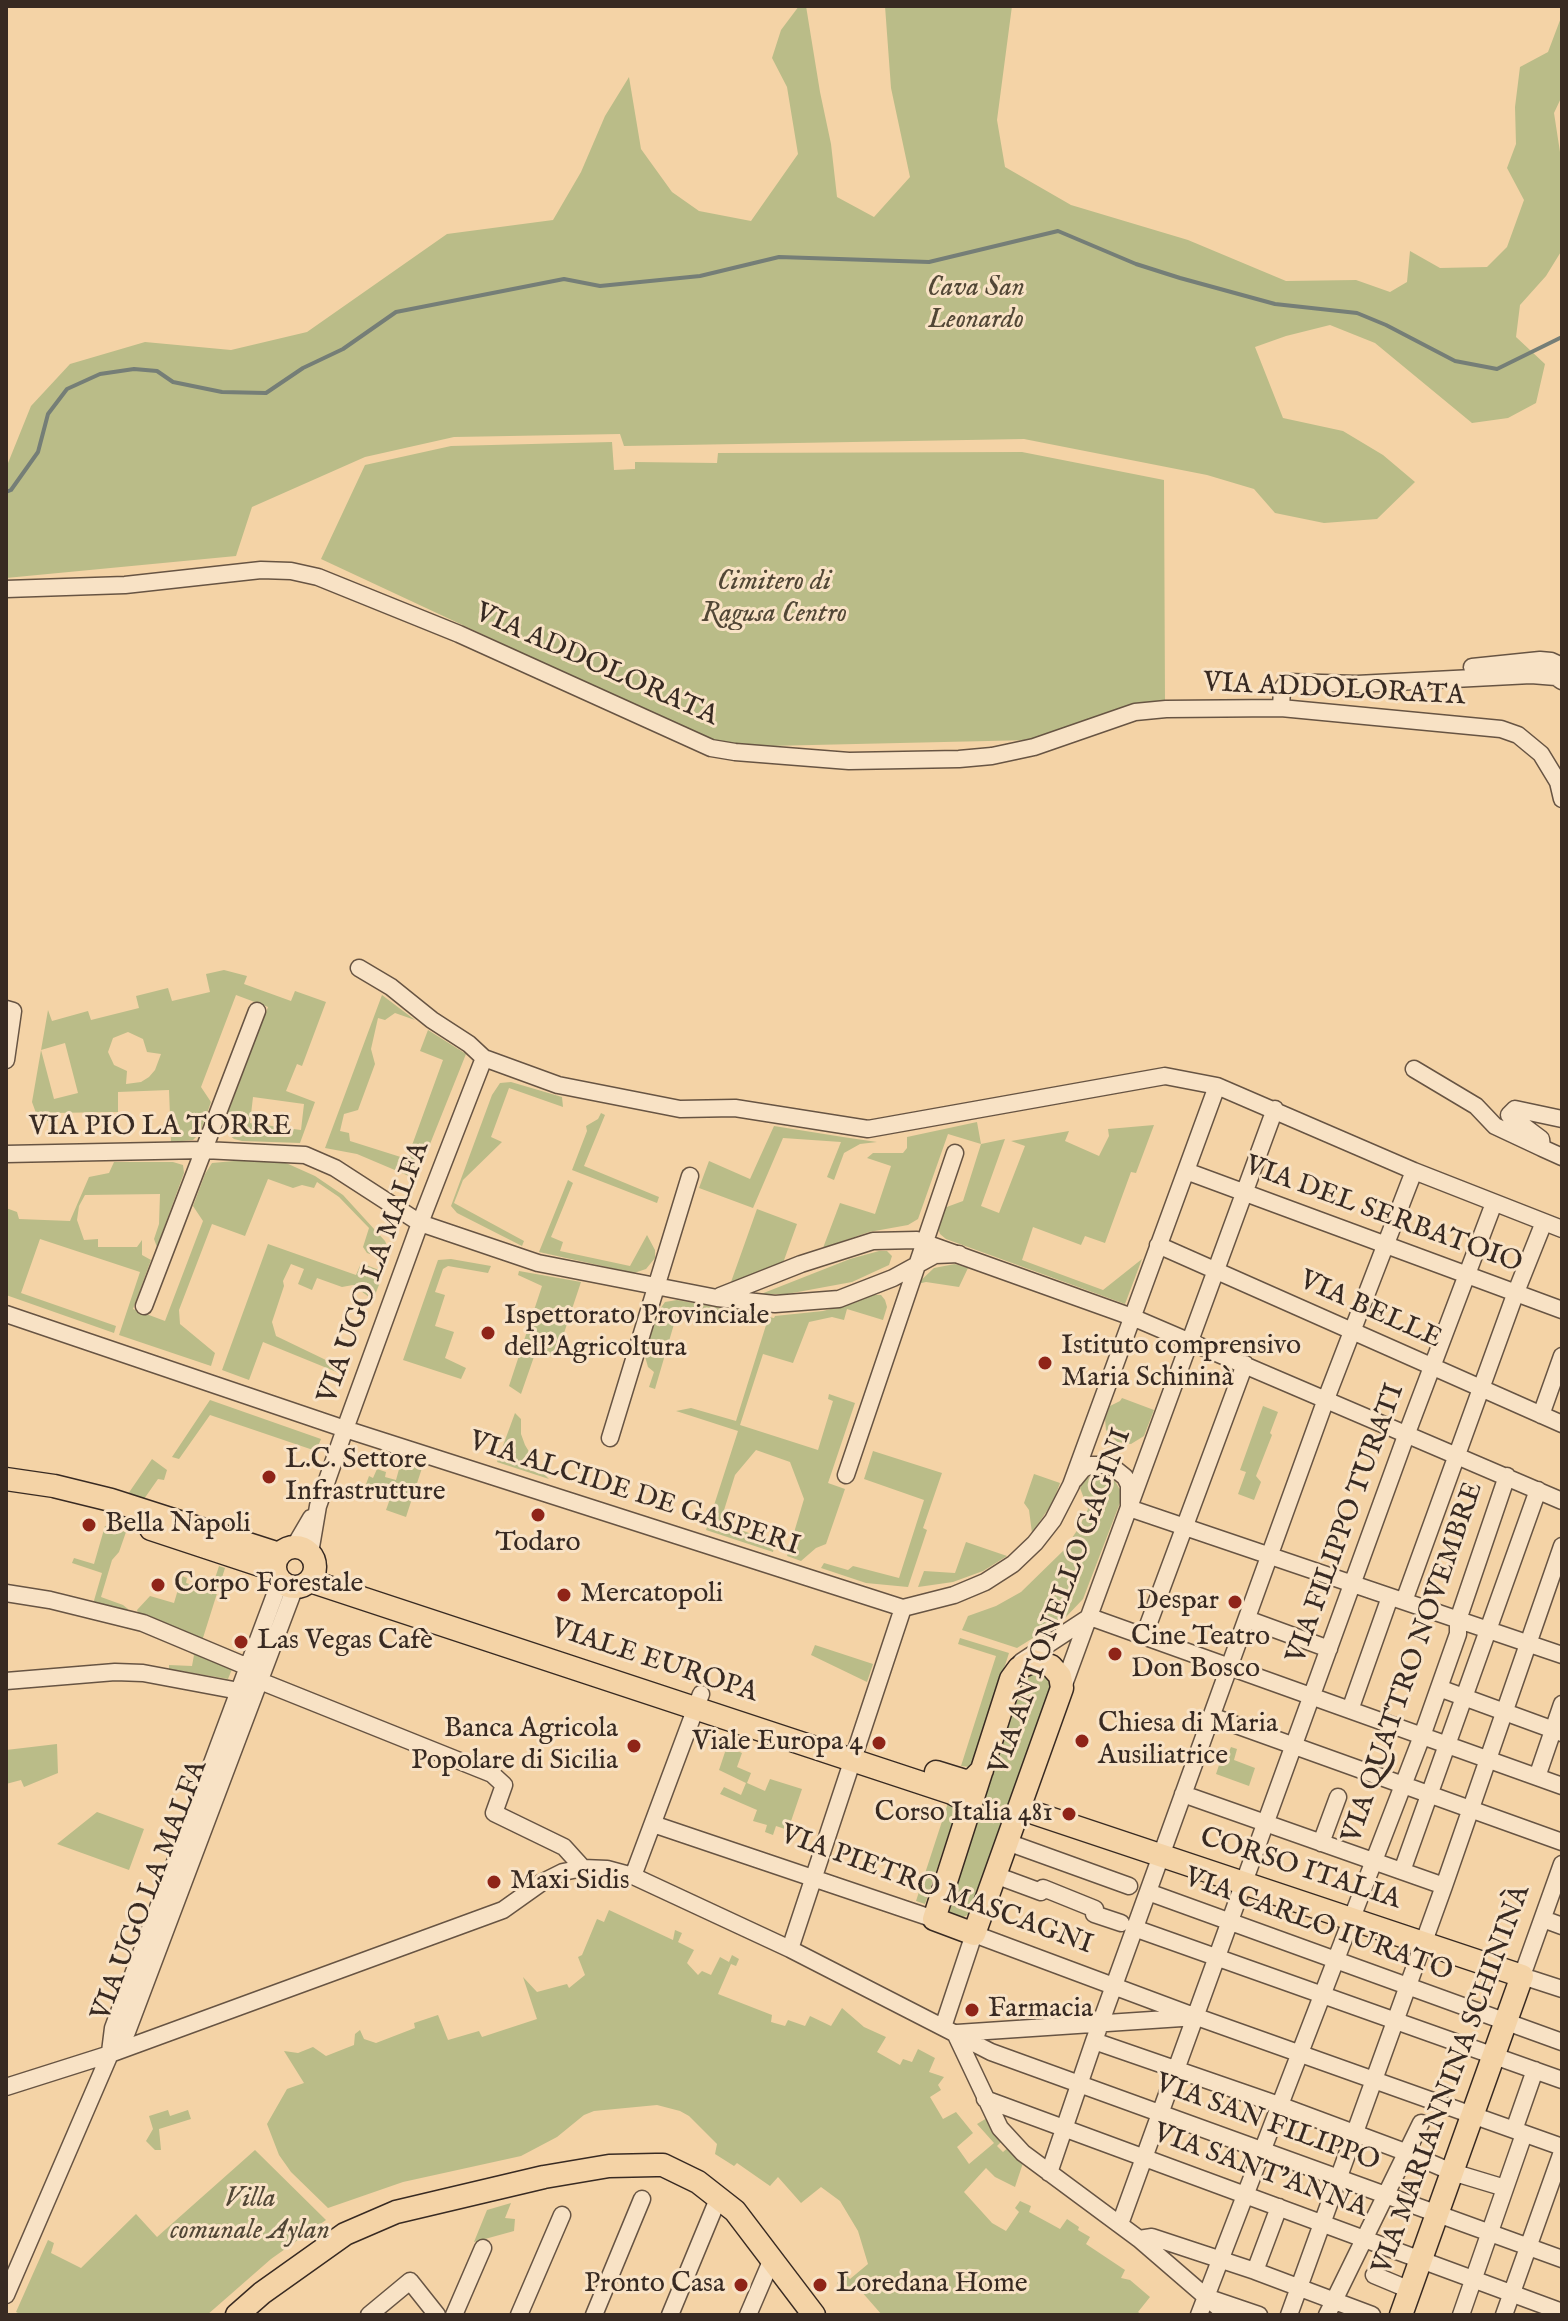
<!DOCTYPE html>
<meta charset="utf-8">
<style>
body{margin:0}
#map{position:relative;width:1568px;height:2321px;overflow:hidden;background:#f4d3a6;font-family:"IM FELL English",serif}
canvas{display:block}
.frame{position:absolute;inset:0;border:8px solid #382a22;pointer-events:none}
</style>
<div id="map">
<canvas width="1568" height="2321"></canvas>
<div class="frame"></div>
</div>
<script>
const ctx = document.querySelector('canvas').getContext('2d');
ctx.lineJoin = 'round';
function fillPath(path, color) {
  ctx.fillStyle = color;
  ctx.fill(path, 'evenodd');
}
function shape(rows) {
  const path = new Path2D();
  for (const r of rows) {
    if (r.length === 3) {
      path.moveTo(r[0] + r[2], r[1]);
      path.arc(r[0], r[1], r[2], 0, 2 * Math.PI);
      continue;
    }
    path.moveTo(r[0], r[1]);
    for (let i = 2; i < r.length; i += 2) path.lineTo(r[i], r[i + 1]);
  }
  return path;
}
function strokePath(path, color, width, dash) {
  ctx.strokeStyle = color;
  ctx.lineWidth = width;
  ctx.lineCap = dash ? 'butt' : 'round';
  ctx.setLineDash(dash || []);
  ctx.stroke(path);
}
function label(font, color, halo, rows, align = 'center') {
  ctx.font = font + ' "IM FELL English",serif';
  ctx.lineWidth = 6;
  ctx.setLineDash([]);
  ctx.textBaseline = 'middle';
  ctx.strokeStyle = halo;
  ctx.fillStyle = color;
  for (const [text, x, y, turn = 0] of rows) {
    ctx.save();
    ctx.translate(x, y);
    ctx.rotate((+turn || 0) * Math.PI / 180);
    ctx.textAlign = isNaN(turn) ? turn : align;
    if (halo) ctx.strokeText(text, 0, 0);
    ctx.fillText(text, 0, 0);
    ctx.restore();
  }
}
fillPath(shape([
 [799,6,806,6,820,92,831,144,837,197,874,217,910,177,891,88,885,6,1012,6,997,120,1005,167,1071,205,1188,240,1286,281,1356,280,1390,292,1407,282,1410,251,1440,268,1487,267,1507,247,1524,200,1507,168,1516,144,1515,107,1520,67,1548,52,1562,15,1562,96,1554,113,1562,165,1562,250,1546,276,1520,305,1516,337,1545,364,1536,403,1508,418,1472,423,1375,343,1330,325,1286,336,1255,347,1283,418,1343,431,1383,455,1415,482,1377,519,1324,523,1275,513,1254,489,1207,475,1024,439,624,446,620,434,454,437,365,457,252,507,236,556,6,578,6,468,31,406,70,364,145,342,231,350,307,332,447,234,553,220,581,172,605,116,629,77,641,149,672,192,699,211,751,221,798,154,787,87,772,58,781,30],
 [612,442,614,470,635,469,635,462,717,463,718,453,1022,452,1164,480,1165,701,1134,705,1032,740,724,747,321,559,365,465,451,446],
 [224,970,247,976,244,984,291,1001,295,991,326,1002,302,1066,297,1064,286,1091,315,1102,300,1143,242,1141,234,1139,227,1133,224,1123,268,1007,236,995,201,1087,211,1102,200,1133,193,1140,171,1142,169,1090,118,1092,118,1112,49,1113,48,1121,36,1113,32,1102,48,1010,52,1021,88,1011,91,1020,139,1008,136,996,168,988,172,1001,210,992,206,974],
 [128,1032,143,1039,147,1052,161,1054,155,1070,149,1077,141,1082,126,1084,127,1071,114,1065,108,1052,113,1038],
 [65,1043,78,1093,54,1099,41,1050],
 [253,1097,304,1104,301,1130,250,1123],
 [382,995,415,1020,395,1013,385,1020,378,1018,371,1049,375,1064,358,1110,344,1114,340,1131,349,1133,350,1141,407,1159,443,1060,420,1051,428,1030,466,1054,416,1179,357,1154,325,1148],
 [511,1082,562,1097,563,1107,509,1088,491,1137,502,1142,463,1180,454,1203,524,1241,522,1246,457,1213,451,1206,492,1095,500,1083],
 [601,1113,605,1115,584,1166,659,1197,657,1203,572,1170,587,1131,586,1126,598,1119],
 [977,1122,981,1144,1005,1139,981,1206,999,1213,1025,1146,1011,1141,1069,1131,1065,1141,1099,1156,1109,1136,1108,1129,1154,1125,1136,1173,1131,1172,1105,1243,1085,1236,1081,1245,1033,1227,1022,1260,1103,1290,1142,1259,1125,1304,946,1239,940,1234,938,1228,944,1208,963,1201,981,1144,948,1134,918,1219,908,1225,869,1232,823,1248,840,1203,875,1214,891,1166,867,1158,873,1153,903,1153,907,1148,907,1137],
 [774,1126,843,1137,877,1142,860,1144,844,1153,834,1180,827,1177,841,1142,783,1138,753,1208,699,1188,709,1161,750,1179],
 [245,1160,286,1163,315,1176,343,1195,385,1241,388,1248,387,1260,367,1253,363,1247,369,1228,339,1197,317,1182,314,1188,302,1185,293,1188,268,1179,245,1236,212,1224,179,1310,180,1324,215,1353,211,1366,119,1335,140,1272,40,1239,21,1293,116,1326,114,1333,6,1295,6,1208,17,1212,19,1219,70,1221,89,1177,109,1173,114,1162,173,1162,183,1165,184,1173,157,1247,154,1239,159,1224,160,1194,85,1195,79,1206,77,1220,84,1240,98,1239,98,1247,137,1247,142,1240,142,1255,151,1260,133,1309,165,1321,203,1221,193,1206,205,1174,212,1163],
 [568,1180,573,1183,551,1237,563,1242,560,1251,630,1266,647,1235,655,1250,655,1258,646,1269,634,1273,539,1252],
 [757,1209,797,1224,783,1263,731,1282],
 [268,1244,356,1275,361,1263,384,1272,373,1300,353,1285,342,1287,317,1278,312,1290,298,1284,304,1269,291,1264,283,1281,284,1286,272,1322,276,1336,328,1361,349,1363,344,1375,263,1342,249,1380,222,1370],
 [879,1251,887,1251,892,1256,889,1265,852,1282,787,1294,761,1294,850,1259],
 [451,1259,491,1266,488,1273,448,1266,443,1269,435,1292,445,1295,435,1326,454,1332,445,1358,466,1368,461,1379,403,1360,438,1260],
 [955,1264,968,1268,959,1287,926,1282,917,1284,934,1268],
 [519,1271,581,1282,556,1357,536,1351,521,1394,509,1386,542,1286,518,1275],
 [872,1295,881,1295,885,1300,887,1307,883,1320,847,1309,844,1320,832,1317,809,1322,793,1363,763,1354,740,1425,818,1450,833,1401,828,1399,829,1394,855,1403,828,1483,845,1489,826,1544,816,1548,801,1561,787,1556,804,1499,790,1462,756,1450,735,1475,720,1523,775,1542,773,1552,706,1530,738,1431,676,1411,691,1408,736,1421,767,1322,679,1307,655,1389,649,1387,654,1372,648,1367,644,1353,660,1309,665,1302,677,1300,774,1318,775,1316,823,1311,854,1303],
 [1122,1398,1154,1410,1144,1436,1131,1444,1117,1442,1106,1430,1105,1419,1110,1406,1120,1401],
 [210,1400,321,1439,316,1451,210,1415,179,1459,172,1457],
 [1263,1406,1278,1412,1270,1433,1272,1435,1256,1476,1261,1482,1254,1500,1238,1494,1246,1472,1240,1470],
 [515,1413,521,1419,521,1434,525,1445,540,1470,549,1479,497,1462],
 [873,1451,942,1473,923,1528,927,1530,908,1587,866,1583,821,1568,824,1563,848,1570,853,1566,899,1578,924,1500,864,1479],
 [152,1459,167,1470,164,1480,158,1479,144,1499,128,1494],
 [401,1462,422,1468,406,1517,386,1510,391,1496,365,1487,369,1476,373,1478,377,1469,386,1472,385,1477,396,1480],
 [1034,1474,1060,1483,1053,1502,1032,1533,1029,1510,1024,1503],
 [1100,1474,1115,1481,1123,1495,1083,1599,1065,1618,1017,1648,962,1630,968,1616,996,1606,1021,1592,1064,1550,1078,1529,1088,1509,1080,1488,1086,1478],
 [105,1526,126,1532,119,1552,112,1560,101,1597,123,1605,128,1609,125,1612,93,1604,102,1573,72,1563,74,1558,94,1564],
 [966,1542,1007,1556,983,1571,953,1582,918,1587,924,1571,955,1573],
 [219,1566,225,1568,202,1641,139,1616,137,1610,150,1596,174,1603,182,1576,187,1578,186,1583,211,1591],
 [960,1638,1009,1653,975,1759,969,1767,961,1766,996,1656,958,1644],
 [815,1645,873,1664,867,1682,811,1655],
 [192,1648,232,1669,228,1679,169,1669,169,1665,192,1666,194,1655,190,1653],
 [1038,1673,1050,1681,1052,1688,971,1913,962,1918,951,1915,947,1906,1021,1683,1028,1674],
 [57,1744,58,1773,24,1787,21,1780,6,1784,6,1750],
 [727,1746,742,1753,737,1767,751,1773,747,1783,765,1791,770,1779,802,1789,788,1830,776,1826,773,1835,765,1832,767,1825,753,1821,757,1810,720,1794,724,1787,741,1795,746,1783,719,1770],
 [1231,1747,1237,1749,1234,1760,1255,1768,1249,1786,1216,1774,1223,1753,1228,1754],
 [948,1803,956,1808,956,1812,925,1904,916,1901],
 [97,1812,144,1829,129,1870,57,1844],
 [609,1910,673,1940,675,1930,682,1933,678,1942,694,1950,687,1963,698,1975,702,1971,711,1975,720,1957,729,1962,732,1955,739,1959,736,1966,731,1964,718,1994,772,2015,771,2022,785,2026,788,2020,805,2026,810,2016,831,2026,842,2008,864,2027,886,2037,877,2052,900,2065,903,2059,912,2062,918,2049,935,2058,929,2072,944,2077,938,2085,941,2090,930,2097,943,2119,956,2112,973,2133,957,2147,969,2164,994,2143,977,2124,987,2118,1005,2138,997,2146,1003,2152,1011,2145,1025,2157,1015,2187,995,2177,986,2168,964,2192,992,2223,1006,2231,1019,2212,1015,2208,1020,2201,1031,2206,1029,2212,1060,2229,1067,2219,1079,2227,1078,2230,1090,2237,1086,2244,1125,2270,1121,2278,1130,2280,1150,2297,1138,2312,1142,2315,882,2315,854,2283,844,2292,837,2283,846,2275,850,2279,868,2264,858,2231,840,2201,821,2187,801,2203,778,2177,770,2186,737,2163,734,2166,715,2154,717,2144,689,2116,680,2111,657,2105,594,2111,584,2115,557,2137,521,2156,403,2182,328,2208,291,2172,279,2155,267,2124,287,2089,304,2083,284,2051,298,2053,313,2047,326,2056,354,2045,355,2034,360,2030,364,2039,376,2043,415,2028,414,2023,438,2015,448,2040,479,2031,482,2037,537,2019,523,1977,537,1992,567,1984,569,1988,585,1975,578,1957,582,1955,597,1919,604,1922],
 [168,2110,170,2116,188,2110,191,2119,159,2129,161,2150,155,2150,146,2141,153,2129,149,2116],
 [255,2150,326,2220,271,2259,207,2315,22,2315,16,2312,48,2240,54,2243,51,2253,81,2268,136,2214,157,2237],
 [511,2203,505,2218,515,2219,514,2231,474,2242,487,2210]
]), '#babc88');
strokePath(shape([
 [6,492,11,490,38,452,48,414,67,389,100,374,134,369,157,371,173,382,222,392,266,393,303,368,343,349,396,312,564,279,600,286,700,276,779,257,929,262,1058,231,1136,264,1180,278,1275,304,1357,313,1386,325,1455,361,1497,369,1562,337]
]), '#757e77', 4);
const minor = shape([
 [6,589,125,585,261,570,291,571,318,577,459,634,711,748,735,752,849,761,959,759,992,756,1034,747,1135,712,1166,709,1281,708,1501,729,1518,735,1541,754,1558,782,1562,799],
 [1472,667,1540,660,1551,661,1562,666],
 [1281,708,1282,689,1287,682,1357,684,1531,675,1556,677,1562,681],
 [359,968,391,987,432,1020,469,1044,484,1058,558,1085,680,1109,735,1108,868,1129,1165,1076,1217,1086,1414,1171,1562,1229],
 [6,1009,13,1011,6,1060],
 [1414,1069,1476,1106,1495,1126,1542,1148],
 [1562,1119,1515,1109,1509,1115,1541,1139,1542,1148,1562,1157],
 [6,1154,204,1150,305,1155,335,1168,420,1223,538,1263,717,1298,775,1304,839,1299,893,1278,935,1255,959,1254],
 [1186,1171,1562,1310],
 [1158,1245,1562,1424],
 [720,1296,801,1264,873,1241,917,1240,1132,1317,1562,1501],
 [144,1306,257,1011],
 [6,1314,345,1429,903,1608,954,1595,985,1582,1013,1564,1035,1543,1053,1520,1071,1485,1217,1086],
 [1541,1415,1562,1356],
 [610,1438,690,1176],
 [846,1475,955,1153],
 [1074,1480,1083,1469,1091,1465,1110,1465,1125,1477,1129,1485,1129,1508,1562,1655],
 [294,1547,311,1518],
 [310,1553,318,1506,345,1429,420,1223,484,1058],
 [6,1593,50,1600,143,1623,248,1667],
 [1404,1601,1516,1292,1544,1222],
 [1090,1617,1562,1786],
 [1247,1619,1329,1649],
 [1144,1636,1245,1364],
 [1021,1662,1088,1618],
 [250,1677,492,1774,504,1785,494,1813,564,1847,583,1868],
 [6,1681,115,1672,143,1673,239,1691],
 [1439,1688,1562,1733],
 [1062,1690,1275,1109],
 [1350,1710,1390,1597],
 [1211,1716,1562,1842],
 [1537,1777,1562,1704],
 [1183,1794,1444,1886],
 [653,1824,934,1919],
 [1007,1842,1129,1886],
 [1321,1843,1338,1797],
 [1562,1864,1522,1976,1562,1989],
 [1402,1871,1538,1490],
 [995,1875,1041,1892,1043,1888,1095,1909,1094,1914,1121,1923],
 [633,1876,701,1694],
 [1148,1892,1562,2042],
 [1543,1919,1562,1926],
 [1134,1928,1562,2080],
 [790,1949,903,1608],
 [943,2027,974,1934,1191,2015],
 [955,2033,1000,2128,1023,2153,1139,2239,1227,2315],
 [957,2033,1197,2017,1562,2147],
 [1094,2041,1279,2105,1405,2152,1452,2172,1505,2188],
 [110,2052,113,2028,280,1581],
 [6,2087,110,2054,503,1910,541,1883,563,1872,583,1868,607,1869,633,1876,790,1949,991,2052,1562,2259],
 [985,2099,1562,2312],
 [1514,2130,1535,2070],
 [1049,2173,1094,2041,1326,1399,1414,1171],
 [1120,2224,1407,1433,1494,1203],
 [1139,2239,1152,2237,1255,2271,1372,2315],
 [1255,2271,1279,2207],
 [1374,2275,1410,2290],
 [6,2295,110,2054,127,2032,295,1587],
 [1212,2299,1259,2315],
 [369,2315,410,2281,437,2315],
 [454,2315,483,2248],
 [519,2315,562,2215],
 [594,2315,642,2199],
 [670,2315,718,2199],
 [748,2315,772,2259],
 [1199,2315,1422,1736,1458,1634,1458,1620,1507,1476],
 [1289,2315,1444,1886,1562,1546],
 [1327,2315,1421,2123],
 [1461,2315,1524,2134],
 [1504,2315,1562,2152]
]);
const major = shape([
 [6,1479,54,1486,111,1500,279,1554],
 [151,1529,275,1570],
 [295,1567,20],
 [310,1581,952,1793,965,1800,967,1814],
 [1033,1661,1051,1666,1060,1676,1062,1688,974,1934,934,1919,1011,1679,1019,1668,1033,1661],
 [936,1772,965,1781,972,1780,982,1770],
 [1019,1808,1522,1976,1401,2315],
 [237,2315,262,2293,345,2234,396,2212,544,2177,609,2166,656,2165,663,2165,698,2182,735,2211,814,2315]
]);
strokePath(minor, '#675443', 19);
strokePath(major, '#382a22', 25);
strokePath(minor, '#f8e2c5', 16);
strokePath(major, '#f4d3a6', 22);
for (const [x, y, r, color] of [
 [488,1333,8,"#8f2418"],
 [1045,1363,8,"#8f2418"],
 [269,1477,8,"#8f2418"],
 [538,1515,8,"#8f2418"],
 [89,1525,8,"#8f2418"],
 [158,1585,8,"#8f2418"],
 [564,1595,8,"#8f2418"],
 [1235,1602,8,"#8f2418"],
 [241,1642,8,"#8f2418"],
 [1115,1654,8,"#8f2418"],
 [1082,1741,8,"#8f2418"],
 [879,1743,8,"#8f2418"],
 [634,1746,8,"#8f2418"],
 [1069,1814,8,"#8f2418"],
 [494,1882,8,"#8f2418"],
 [972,2010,8,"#8f2418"],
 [741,2285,8,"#8f2418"],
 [820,2285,8,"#8f2418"]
]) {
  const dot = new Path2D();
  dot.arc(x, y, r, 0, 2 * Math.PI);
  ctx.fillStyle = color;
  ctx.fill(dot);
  strokePath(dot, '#f8e2c5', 3);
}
label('italic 28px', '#524736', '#f8e2c5', [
 ["Cava San",976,289],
 ["Leonardo",976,321],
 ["Cimitero di",774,583],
 ["Ragusa Centro",774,615],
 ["Villa",250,2200],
 ["comunale Aylan",250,2232]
]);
label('28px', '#382a22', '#f8e2c5', [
 ["VIA ADDOLORATA",596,666,24],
 ["VIA ADDOLORATA",1334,691,3],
 ["VIA PIO LA TORRE",160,1128],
 ["VIA DEL SERBATOIO",1383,1216,20],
 ["VIA UGO LA MALFA",375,1273,-70],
 ["VIA BELLE",1370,1311,24],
 ["VIA ALCIDE DE GASPERI",634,1495,18],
 ["VIA FILIPPO TURATI",1347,1524,-70],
 ["VIA ANTONELLO GAGINI",1062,1602,-70],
 ["VIALE EUROPA",654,1662,18],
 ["VIA QUATTRO NOVEMBRE",1414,1663,-71],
 ["CORSO ITALIA",1300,1870,18],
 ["VIA UGO LA MALFA",151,1891,-69],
 ["VIA PIETRO MASCAGNI",936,1891,20],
 ["VIA CARLO IURATO",1318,1926,20],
 ["VIA MARIANNINA SCHININÀ",1453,2080,-70],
 ["VIA SAN FILIPPO",1267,2124,20],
 ["VIA SANT'ANNA",1260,2172,20]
]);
label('28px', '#382a22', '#f8e2c5', [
 ["Ispettorato Provinciale",504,1317],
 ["dell'Agricoltura",504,1349],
 ["Istituto comprensivo",1061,1347],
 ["Maria Schininà",1061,1379],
 ["L.C. Settore",285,1461],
 ["Infrastrutture",285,1493],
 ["Bella Napoli",105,1525],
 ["Todaro",538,1544,"center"],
 ["Corpo Forestale",174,1585],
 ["Mercatopoli",580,1595],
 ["Despar",1219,1602,"right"],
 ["Cine Teatro",1131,1638],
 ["Don Bosco",1131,1670],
 ["Las Vegas Cafè",257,1642],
 ["Chiesa di Maria",1098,1725],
 ["Ausiliatrice",1098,1757],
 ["Banca Agricola",618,1730,"right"],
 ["Popolare di Sicilia",618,1762,"right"],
 ["Viale Europa 4",863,1743,"right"],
 ["Corso Italia 481",1053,1814,"right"],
 ["Maxi Sidis",510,1882],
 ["Farmacia",988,2010],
 ["Pronto Casa",725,2285,"right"],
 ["Loredana Home",836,2285]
], 'left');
</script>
